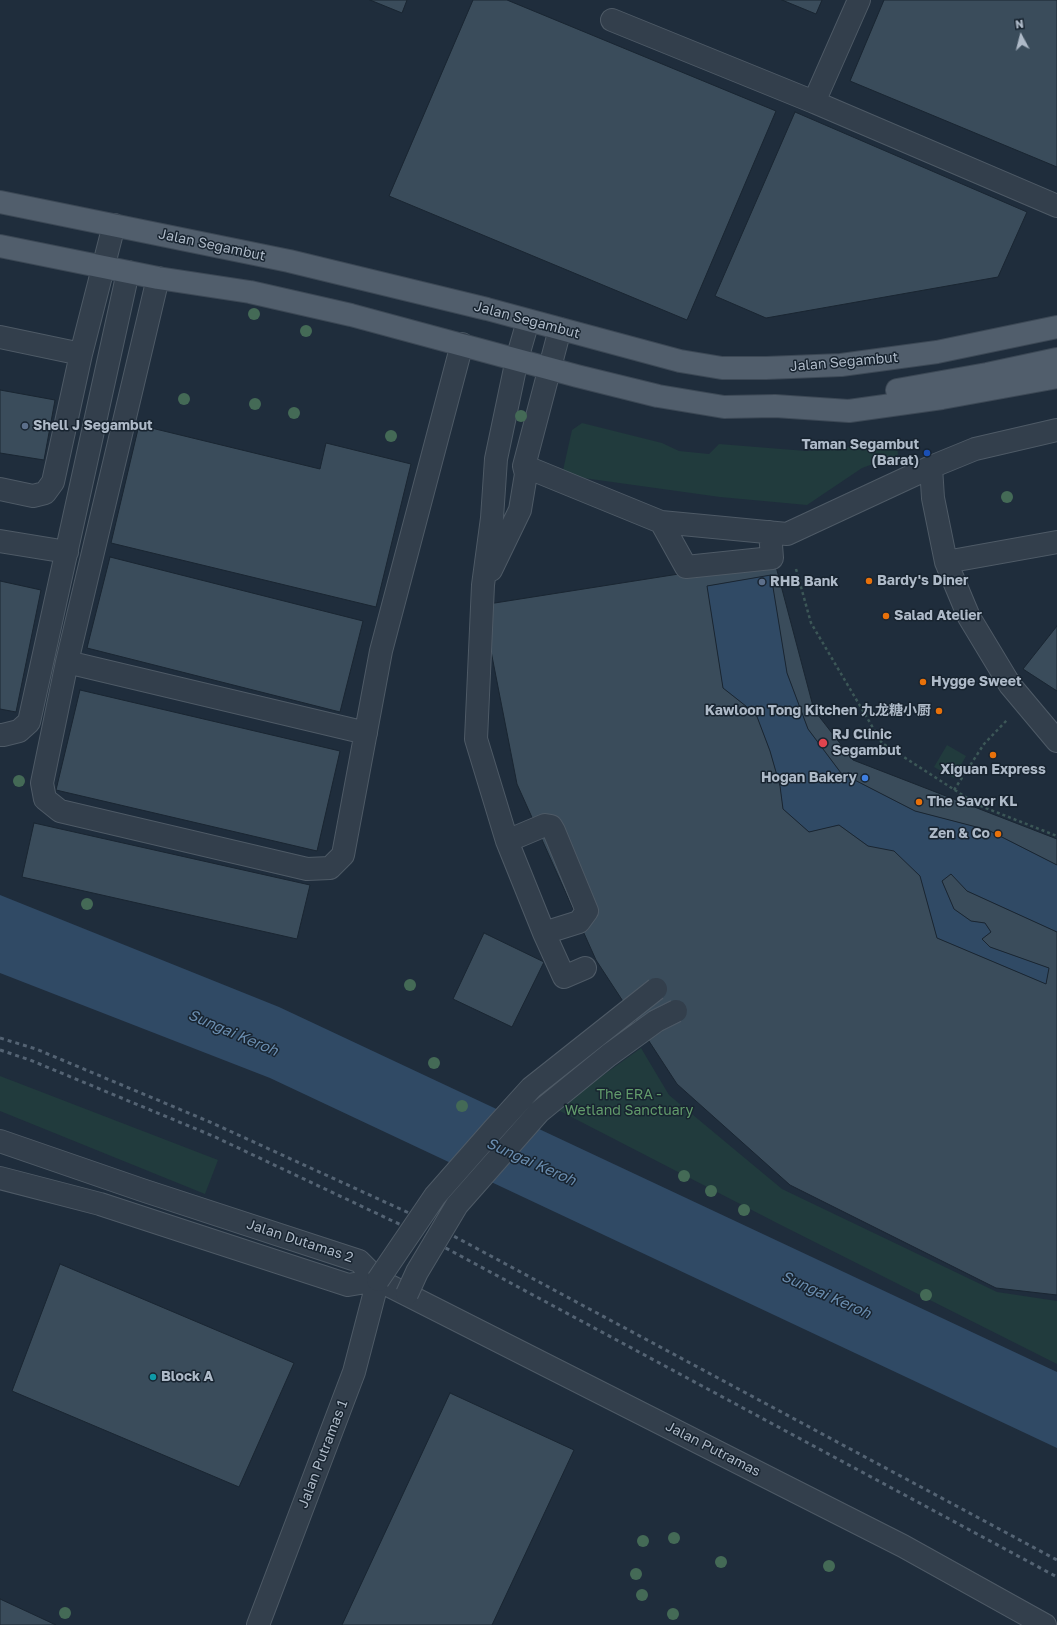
<!DOCTYPE html>
<meta charset="utf-8">
<style>
body{margin:0}
#map{position:relative;width:1057px;height:1625px;overflow:hidden;background:#1f2d3c;font-family:"Golos Text",sans-serif}
canvas{display:block}
.north{position:absolute;left:1001px;top:16px;width:40px;height:40px;-webkit-text-stroke:3px #182430;paint-order:stroke;rotate:353deg;font-size:11px;font-weight:700;line-height:16px;text-align:center;color:#aebac8}
.north::after{content:'';display:block;margin:auto;width:14px;height:18px;background:#aebac8;clip-path:polygon(50% 0,100% 100%,50% 72%,0 100%)}
</style>
<div id="map">
<canvas width="1057" height="1625"></canvas>
<div class="north">N</div>
</div>
<script>
const ctx = document.querySelector('canvas').getContext('2d');
ctx.lineJoin = 'round';
function fillPath(path, color) {
  ctx.fillStyle = color;
  ctx.fill(path, 'evenodd');
}
function shape(rows) {
  const path = new Path2D();
  for (const r of rows) {
    path.moveTo(r[0], r[1]);
    for (let i = 2; i < r.length; i += 2) path.lineTo(r[i], r[i + 1]);
  }
  return path;
}
function strokePath(path, color, width, dash) {
  ctx.strokeStyle = color;
  ctx.lineWidth = width;
  ctx.lineCap = dash ? 'butt' : 'round';
  ctx.setLineDash(dash || []);
  ctx.stroke(path);
}
function label(font, color, halo, rows, align = 'center') {
  ctx.font = font + ' "Golos Text","Noto Sans SC",sans-serif';
  ctx.lineWidth = 3;
  ctx.setLineDash([]);
  ctx.textBaseline = 'middle';
  ctx.strokeStyle = halo;
  ctx.fillStyle = color;
  for (const [text, x, y, turn = 0] of rows) {
    ctx.save();
    ctx.translate(x, y);
    ctx.rotate((+turn || 0) * Math.PI / 180);
    ctx.textAlign = isNaN(turn) ? turn : align;
    if (halo) ctx.strokeText(text, 0, 0);
    ctx.fillText(text, 0, 0);
    ctx.restore();
  }
}
fillPath(shape([
 [582,423,662,443,679,451,709,454,719,444,806,451,897,443,898,455,862,468,807,505,720,497,562,475,572,430],
 [947,745,966,756,954,778,934,767],
 [641,1048,669,1095,782,1189,997,1292,1057,1301,1057,1364,777,1223,556,1109],
 [0,1076,218,1160,205,1194,0,1111]
]), '#213b3d');
fillPath(shape([
 [771,575,787,673,808,729,841,773,915,811,988,830,1057,865,1057,932,967,891,951,875,942,881,954,909,971,921,985,923,991,932,982,939,990,947,1049,968,1046,984,937,938,920,876,868,846,839,825,809,832,783,809,780,786,770,751,756,714,723,688,707,586],
 [0,895,279,1007,1057,1372,1057,1448,270,1078,0,973]
]), '#304a65');
const building = shape([
 [370,0,407,0,402,13,370,0],
 [473,0,507,0,776,111,687,320,389,196,473,0],
 [782,0,822,0,816,14,782,0],
 [884,0,1057,0,1057,167,850,81,884,0],
 [795,112,1027,212,998,277,766,318,715,296,795,112],
 [0,390,55,400,44,460,0,453,0,390],
 [139,425,320,469,326,443,411,464,376,607,111,543,139,425],
 [110,557,363,621,340,712,87,648,110,557],
 [774,559,814,710,853,760,1057,839,1057,865,988,830,915,811,841,773,808,729,787,673,771,575,707,586,723,688,756,714,770,751,780,786,783,809,809,832,839,825,868,846,894,851,920,876,937,938,1046,984,1049,968,990,947,982,939,991,932,985,923,971,921,954,909,942,881,951,874,967,891,1057,932,1057,1295,996,1288,790,1185,677,1084,596,960,517,784,482,605,774,559],
 [0,581,41,590,16,712,0,709,0,581],
 [1057,626,1057,691,1023,669,1057,626],
 [80,690,340,751,317,851,56,790,80,690],
 [34,823,310,885,297,939,22,877,34,823],
 [484,933,544,962,512,1027,453,999,484,933],
 [60,1264,294,1363,239,1487,12,1391,60,1264],
 [450,1393,574,1450,492,1625,342,1625,450,1393],
 [0,1599,56,1625,0,1625,0,1599]
]);
fillPath(building, '#3a4c5b');
strokePath(building, '#1a2632', 1);
const minor = shape([
 [859,0,814,102,1057,206],
 [612,20,814,102],
 [158,278,67,662,42,783,45,799,60,811,307,869,330,868,343,855,381,651,462,344],
 [528,321,517,359,496,459,492,518,483,585,476,739,507,841,544,933,564,977,585,968],
 [0,337,81,354],
 [524,466,661,522,787,534,931,467,975,449,1057,430],
 [931,467,933,498,946,562,969,617,1010,685,1057,741],
 [0,489,33,496,45,493,53,482,81,354,114,225],
 [661,522,686,567,772,558,770,532],
 [0,541,67,552],
 [946,562,1057,542],
 [491,570,520,510,526,474,524,466,560,329],
 [67,662,366,733],
 [0,735,3,735,19,731,29,722,128,272],
 [507,841,545,825,551,826,554,831,587,911,579,922,544,933],
 [0,1141,142,1190,359,1261,378,1280,903,1546,1045,1625],
 [0,1178,100,1204,348,1285,378,1280],
 [258,1625,354,1372,378,1280]
]);
const major = shape([
 [0,202,289,261,487,309,680,361,722,368,766,368,841,365,937,352,1057,327],
 [0,246,158,278,250,292,351,315,577,376,658,396,724,407,775,406,849,411,942,398,1057,377],
 [897,390,987,374,1057,359]
]);
strokePath(minor, '#4e5a66', 24);
strokePath(major, '#3c4855', 24);
strokePath(shape([
 [796,569,811,623,882,743,978,805,1057,836],
 [954,790,984,744,1007,720]
]), '#3c5757', 2.5, [3, 3]);
strokePath(minor, '#333f4c', 22);
strokePath(major, '#515e6c', 22);
strokePath(shape([
 [0,1038,36,1049,210,1122,420,1218,1057,1560],
 [0,1050,30,1060,213,1136,416,1232,1057,1577]
]), '#546373', 3, [4, 4]);
const minorBridge = shape([
 [378,1280,435,1196,493,1130,531,1088,656,989],
 [407,1294,417,1272,457,1205,539,1112,609,1055,656,1021,676,1011]
]);
strokePath(minorBridge, '#4e5a66', 24, []);
strokePath(minorBridge, '#333f4c', 22);
ctx.fillStyle = '#446a56';
for (const [x, y] of [
 [254,314],
 [306,331],
 [184,399],
 [255,404],
 [294,413],
 [521,416],
 [391,436],
 [1007,497],
 [19,781],
 [87,904],
 [410,985],
 [434,1063],
 [462,1106],
 [684,1176],
 [711,1191],
 [744,1210],
 [926,1295],
 [674,1538],
 [643,1541],
 [721,1562],
 [829,1566],
 [636,1574],
 [642,1595],
 [65,1613],
 [673,1614]
]) {
  ctx.beginPath();
  ctx.arc(x, y, 6, 0, 2 * Math.PI);
  ctx.fill();
}
for (const [x, y, r, color] of [
 [25,426,4,"#5c6f8a"],
 [927,453,4,"#1a4fb4"],
 [869,581,4,"#e8710a"],
 [762,582,4,"#5c6f8a"],
 [886,616,4,"#e8710a"],
 [923,682,4,"#e8710a"],
 [939,711,4,"#e8710a"],
 [823,743,5,"#e0444e"],
 [993,755,4,"#e8710a"],
 [865,778,4,"#3f7fe0"],
 [919,802,4,"#e8710a"],
 [998,834,4,"#e8710a"],
 [153,1377,4,"#0f9aa8"]
]) {
  const dot = new Path2D();
  dot.arc(x, y, r, 0, 2 * Math.PI);
  ctx.fillStyle = color;
  ctx.fill(dot);
  strokePath(dot, '#182430', 1.5);
}
label('14px', '#aebac8', '#182430', [
 ["Jalan Segambut",212,245,12],
 ["Jalan Segambut",527,320,15],
 ["Jalan Segambut",844,362,-5],
 ["Jalan Dutamas 2",300,1241,18],
 ["Jalan Putramas",713,1449,27],
 ["Jalan Putramas 1",323,1454,-69]
]);
label('bold 14px', '#aebac8', '#182430', [
 ["Shell J Segambut",33,426],
 ["Taman Segambut",919,445,"right"],
 ["(Barat)",919,461,"right"],
 ["Bardy's Diner",877,581],
 ["RHB Bank",770,582],
 ["Salad Atelier",894,616],
 ["Hygge Sweet",931,682],
 ["Kawloon Tong Kitchen 九龙糖小厨",931,711,"right"],
 ["RJ Clinic",832,735],
 ["Segambut",832,751],
 ["Xiguan Express",993,770,"center"],
 ["Hogan Bakery",857,778,"right"],
 ["The Savor KL",927,802],
 ["Zen & Co",990,834,"right"],
 ["Block A",161,1377]
], 'left');
label('14px', '#629b6b', '#182430', [
 ["The ERA -",629,1095],
 ["Wetland Sanctuary",629,1111]
]);
label('italic 15px', '#6a8daf', '#182430', [
 ["Sungai Keroh",233,1033,23],
 ["Sungai Keroh",531,1162,24],
 ["Sungai Keroh",826,1295,24]
]);
</script>
